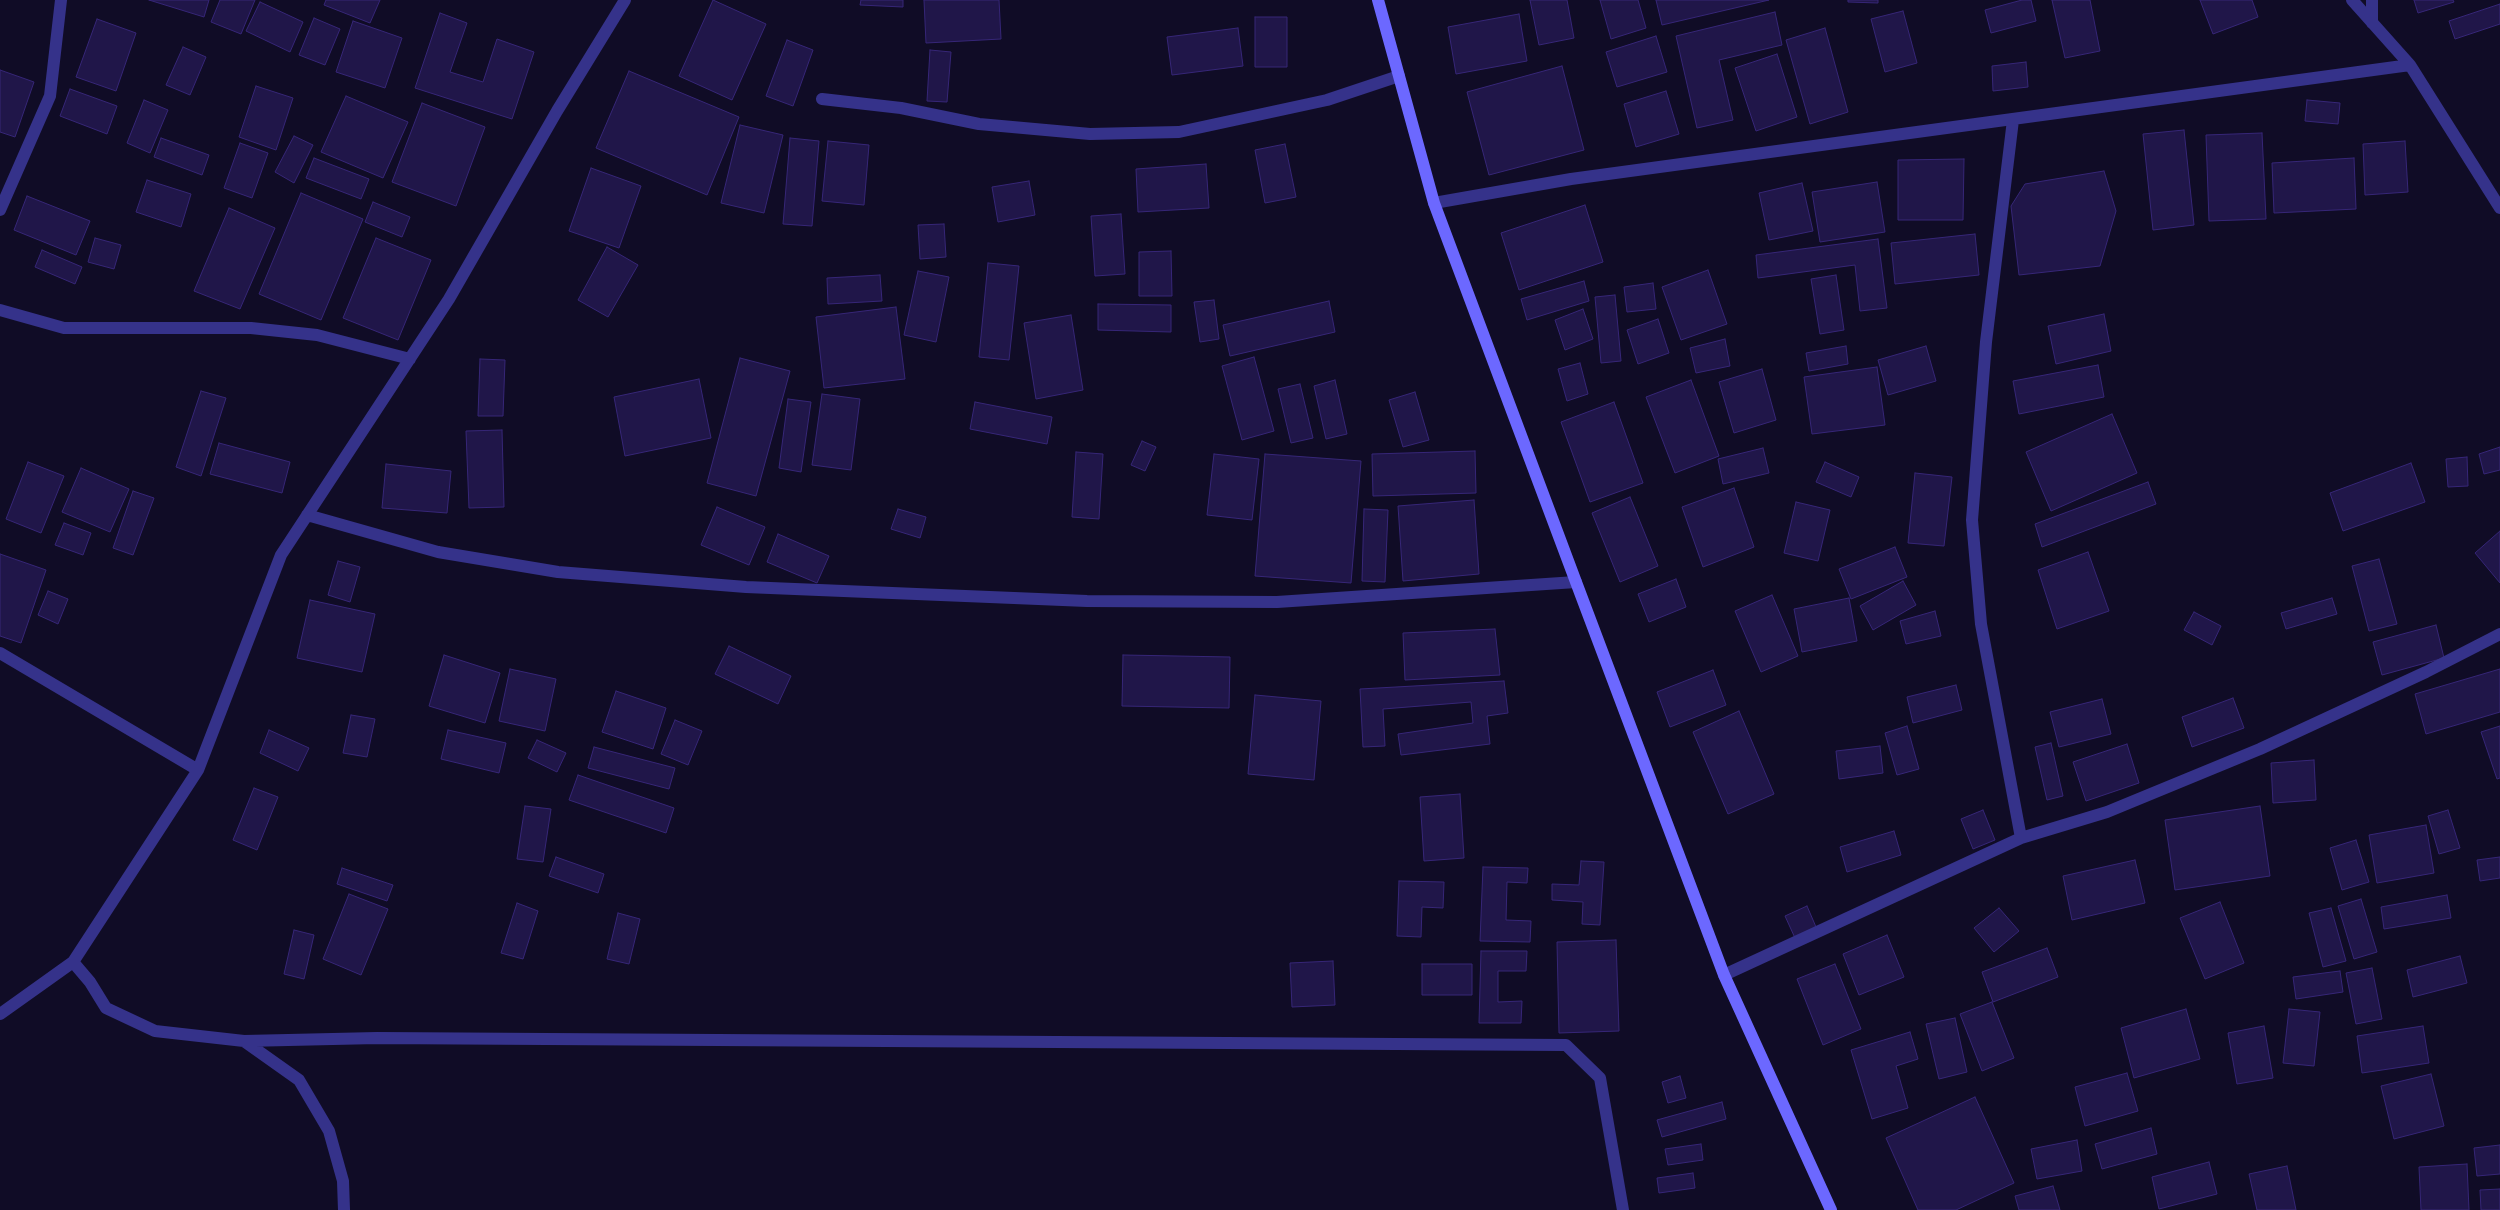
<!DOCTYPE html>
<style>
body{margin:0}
canvas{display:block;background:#100c26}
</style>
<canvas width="2500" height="1210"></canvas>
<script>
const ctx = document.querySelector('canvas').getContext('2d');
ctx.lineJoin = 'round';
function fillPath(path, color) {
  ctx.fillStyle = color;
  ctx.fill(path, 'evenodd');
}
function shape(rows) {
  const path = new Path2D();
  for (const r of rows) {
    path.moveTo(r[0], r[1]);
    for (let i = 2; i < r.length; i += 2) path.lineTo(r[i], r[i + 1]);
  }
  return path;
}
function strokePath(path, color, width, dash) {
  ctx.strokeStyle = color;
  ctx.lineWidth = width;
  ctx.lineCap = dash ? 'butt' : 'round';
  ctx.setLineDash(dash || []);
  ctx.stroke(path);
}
const building = shape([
 [149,0,209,0,204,17,149,0],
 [220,0,255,0,241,34,211,22,220,0],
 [326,0,380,0,370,23,324,5,326,0],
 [713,0,766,24,732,100,679,76,713,0],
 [861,0,903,0,903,7,860,5,861,0],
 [924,0,999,0,1001,39,926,43,924,0],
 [1530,0,1567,0,1574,38,1539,45,1530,0],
 [1600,0,1638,0,1646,28,1611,39,1600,0],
 [1656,0,1769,0,1662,25,1656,0],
 [1848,0,1878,0,1878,3,1848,2,1848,0],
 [2022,0,2031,0,2036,21,1991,33,1985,10,2022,0],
 [2052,0,2090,0,2100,51,2065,58,2052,0],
 [2200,0,2252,0,2258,17,2213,34,2200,0],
 [2414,0,2453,0,2454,2,2418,13,2414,0],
 [260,2,303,22,290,52,246,31,260,2],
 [2500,4,2500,24,2455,39,2449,21,2500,4],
 [1903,11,1917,63,1885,72,1871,19,1903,11],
 [1775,12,1782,45,1719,60,1733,120,1697,128,1676,36,1775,12],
 [440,13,467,23,450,72,483,82,497,39,534,52,512,119,415,88,440,13],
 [1519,14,1527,61,1456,74,1448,27,1519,14],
 [1255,17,1287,17,1287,67,1255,67,1255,17],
 [314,18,340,29,325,65,299,55,314,18],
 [97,19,136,33,116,91,76,77,97,19],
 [353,21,402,38,385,88,336,72,353,21],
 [1238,28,1243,66,1172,75,1167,37,1238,28],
 [1825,28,1848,112,1810,124,1786,40,1825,28],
 [1656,36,1667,72,1617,87,1606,52,1656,36],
 [787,40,813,50,793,106,766,96,787,40],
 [183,47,206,57,190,95,166,85,183,47],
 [930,50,951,52,947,102,927,101,930,50],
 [1777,54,1797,117,1756,131,1735,68,1777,54],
 [2026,62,2028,87,1993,91,1992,66,2026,62],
 [1562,66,1584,150,1489,175,1467,92,1562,66],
 [0,70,34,82,15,137,0,132,0,70],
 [629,71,739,117,707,195,596,148,629,71],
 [256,86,293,98,276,150,239,137,256,86],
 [70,89,117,106,107,134,60,116,70,89],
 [1666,91,1679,134,1636,147,1624,104,1666,91],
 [346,96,408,122,383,178,321,152,346,96],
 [144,100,168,110,150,153,127,143,144,100],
 [2307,100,2340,103,2338,124,2305,121,2307,100],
 [422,103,485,127,456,206,392,182,422,103],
 [740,125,783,135,764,213,721,203,740,125],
 [2184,130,2194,225,2153,230,2143,134,2184,130],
 [2262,133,2266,219,2209,221,2206,135,2262,133],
 [294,136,313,145,294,183,275,172,294,136],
 [161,138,209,155,202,175,154,157,161,138],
 [790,138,819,141,812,226,783,224,790,138],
 [828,141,869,145,864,205,822,201,828,141],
 [2405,141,2408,192,2365,195,2363,144,2405,141],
 [240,143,268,153,252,198,224,188,240,143],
 [1285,144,1296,197,1265,203,1255,150,1285,144],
 [314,158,369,179,361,199,306,178,314,158],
 [2354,158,2356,209,2274,213,2272,163,2354,158],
 [1964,159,1963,220,1898,220,1898,160,1964,159],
 [1206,164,1209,208,1138,212,1136,169,1206,164],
 [591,168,641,186,619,248,569,231,591,168],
 [2104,171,2116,211,2100,266,2019,275,2011,206,2025,184,2104,171],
 [147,180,191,194,181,227,136,212,147,180],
 [1029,181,1035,215,998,222,992,187,1029,181],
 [1877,182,1885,232,1820,242,1812,192,1877,182],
 [1802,183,1813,231,1769,240,1759,193,1802,183],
 [301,193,363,219,321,320,259,294,301,193],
 [27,196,90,221,76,255,14,230,27,196],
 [373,202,410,217,402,237,365,222,373,202],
 [1585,205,1603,262,1519,290,1501,233,1585,205],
 [229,208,275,228,240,309,194,291,229,208],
 [1121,214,1125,274,1095,276,1091,216,1121,214],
 [944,224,946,257,920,259,918,225,944,224],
 [1975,234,1979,275,1895,284,1891,243,1975,234],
 [95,238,121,245,114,269,88,262,95,238],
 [376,238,431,260,398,340,343,318,376,238],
 [1878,239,1887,308,1860,311,1855,265,1758,278,1756,255,1878,239],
 [607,247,638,265,608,317,578,300,607,247],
 [42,250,82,267,75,284,35,267,42,250],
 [1171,251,1172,296,1139,296,1139,252,1171,251],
 [988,263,1019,266,1009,360,979,357,988,263],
 [1708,270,1727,324,1681,340,1662,287,1708,270],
 [918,271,949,277,936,342,904,335,918,271],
 [880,275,882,301,828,304,827,278,880,275],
 [1836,275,1844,330,1820,334,1811,279,1836,275],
 [1584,281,1589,301,1527,320,1521,299,1584,281],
 [1653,283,1656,309,1627,312,1624,287,1653,283],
 [1615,295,1621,361,1601,363,1595,297,1615,295],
 [1214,300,1219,339,1200,342,1194,302,1214,300],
 [1329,301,1335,332,1230,356,1223,325,1329,301],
 [1098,304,1171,305,1171,332,1098,330,1098,304],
 [896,307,905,379,824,388,816,317,896,307],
 [1583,309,1593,339,1565,350,1555,320,1583,309],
 [2104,314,2111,351,2056,364,2048,326,2104,314],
 [1071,315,1083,390,1036,399,1024,323,1071,315],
 [1658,319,1669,353,1638,364,1627,330,1658,319],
 [1725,339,1730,366,1696,373,1690,348,1725,339],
 [1846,346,1848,364,1809,371,1806,353,1846,346],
 [1926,346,1936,381,1888,395,1878,360,1926,346],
 [1254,357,1274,431,1242,440,1222,366,1254,357],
 [740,358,790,371,756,496,707,483,740,358],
 [480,359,505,360,503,416,478,416,480,359],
 [1580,363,1588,394,1567,401,1558,369,1580,363],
 [2098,365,2104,397,2019,414,2013,381,2098,365],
 [1877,367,1885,425,1812,434,1804,377,1877,367],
 [1762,369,1776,420,1734,433,1719,382,1762,369],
 [699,379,711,438,625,456,614,397,699,379],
 [1335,380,1347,434,1326,439,1314,386,1335,380],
 [1691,380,1719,456,1675,473,1646,397,1691,380],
 [1300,384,1313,438,1291,443,1278,389,1300,384],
 [201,391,226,398,201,476,176,467,201,391],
 [1415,392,1429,440,1403,447,1389,400,1415,392],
 [822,394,860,399,851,470,812,465,822,394],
 [788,399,811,402,801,472,779,468,788,399],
 [975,402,1052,417,1047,444,970,429,975,402],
 [1614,402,1643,483,1590,502,1561,422,1614,402],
 [2112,414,2137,473,2051,511,2026,452,2112,414],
 [502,430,504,507,469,508,466,431,502,430],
 [1142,441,1156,447,1145,471,1131,465,1142,441],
 [219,443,290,462,282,493,210,474,219,443],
 [2500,447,2500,470,2484,474,2479,454,2500,447],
 [1763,448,1769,473,1723,484,1718,459,1763,448],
 [1475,451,1476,493,1373,496,1372,454,1475,451],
 [1076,452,1103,454,1099,519,1072,517,1076,452],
 [1214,454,1259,459,1252,520,1207,515,1214,454],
 [1265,454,1361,461,1351,583,1255,576,1265,454],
 [2467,457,2468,486,2448,487,2446,459,2467,457],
 [28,462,64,476,41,533,6,519,28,462],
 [1825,462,1859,477,1851,497,1816,482,1825,462],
 [2411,463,2425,502,2343,531,2330,493,2411,463],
 [386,464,451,471,447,513,382,508,386,464],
 [81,468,129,489,110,532,62,512,81,468],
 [1915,473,1952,477,1944,546,1908,543,1915,473],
 [2148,482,2156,504,2042,547,2035,524,2148,482],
 [1734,488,1754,547,1703,567,1682,507,1734,488],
 [133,491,154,498,133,555,113,548,133,491],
 [1630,497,1658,566,1620,582,1592,513,1630,497],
 [1474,500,1479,574,1403,581,1398,506,1474,500],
 [1796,502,1830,510,1818,561,1784,553,1796,502],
 [717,507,765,527,749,565,701,545,717,507],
 [898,509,926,517,920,538,891,529,898,509],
 [1364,509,1388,510,1385,582,1362,581,1364,509],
 [64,523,91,533,83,555,55,545,64,523],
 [2500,531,2500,583,2475,553,2500,531],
 [778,534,829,556,817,583,767,562,778,534],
 [1895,547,1907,577,1851,599,1839,569,1895,547],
 [2088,552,2109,611,2057,629,2038,570,2088,552],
 [0,554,46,570,21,643,0,636,0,554],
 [2379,559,2397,624,2369,631,2352,566,2379,559],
 [338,561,360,567,350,602,328,595,338,561],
 [1676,579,1686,607,1649,622,1638,594,1676,579],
 [1903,581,1916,605,1873,630,1860,606,1903,581],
 [48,591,68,599,58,624,38,615,48,591],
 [1772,595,1798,656,1761,672,1735,611,1772,595],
 [1849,598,1857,641,1802,652,1794,609,1849,598],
 [2332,598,2337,614,2286,629,2281,613,2332,598],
 [310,600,375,614,362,672,297,658,310,600],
 [1935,611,1941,636,1906,644,1900,621,1935,611],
 [2194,612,2221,626,2212,645,2184,630,2194,612],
 [2436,625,2444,658,2382,675,2373,642,2436,625],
 [1495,629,1500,675,1405,680,1403,633,1495,629],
 [729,646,791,676,778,704,715,674,729,646],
 [444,655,500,673,485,723,429,706,444,655],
 [1123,655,1230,657,1229,708,1122,706,1123,655],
 [510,669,556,679,545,731,499,721,510,669],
 [2500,669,2500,712,2426,734,2415,694,2500,669],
 [1713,670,1726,705,1670,727,1657,692,1713,670],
 [1504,681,1508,713,1487,716,1490,744,1401,755,1398,734,1473,723,1471,702,1383,709,1385,746,1363,747,1360,689,1504,681],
 [1956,685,1962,710,1913,723,1907,697,1956,685],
 [616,691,666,708,653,749,602,732,616,691],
 [1255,695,1321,701,1314,780,1248,774,1255,695],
 [2233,698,2244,728,2192,747,2182,717,2233,698],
 [2102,699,2111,734,2059,747,2050,712,2102,699],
 [1739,711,1774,794,1728,814,1693,732,1739,711],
 [351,715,375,719,367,757,343,753,351,715],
 [675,720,702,731,688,765,661,754,675,720],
 [1907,726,1919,769,1897,775,1885,733,1907,726],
 [2500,726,2500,778,2497,779,2481,732,2500,726],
 [269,730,309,748,298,771,260,753,269,730],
 [448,730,506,743,499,773,441,759,448,730],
 [537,740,566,753,557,772,528,758,537,740],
 [2051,743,2063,796,2047,800,2035,747,2051,743],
 [2127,744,2139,783,2086,801,2073,762,2127,744],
 [1880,746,1883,773,1839,779,1836,751,1880,746],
 [594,747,675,768,669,789,588,768,594,747],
 [2314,760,2316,800,2273,803,2271,763,2314,760],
 [578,775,674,808,666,833,569,800,578,775],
 [254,788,278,797,257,850,233,840,254,788],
 [1460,794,1464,858,1424,861,1420,797,1460,794],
 [525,806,551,809,543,862,517,859,525,806],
 [2260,806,2270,876,2175,890,2165,820,2260,806],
 [1983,810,1995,840,1973,849,1961,819,1983,810],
 [2448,810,2460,848,2439,854,2428,816,2448,810],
 [2426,825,2434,873,2377,883,2369,835,2426,825],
 [1894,831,1901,855,1847,872,1840,847,1894,831],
 [2356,840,2369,882,2342,890,2330,848,2356,840],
 [556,857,604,874,598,893,549,876,556,857],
 [2500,857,2500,878,2480,881,2477,860,2500,857],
 [2135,860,2145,903,2072,920,2063,876,2135,860],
 [1581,861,1604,862,1600,925,1582,924,1583,902,1552,900,1552,884,1579,885,1581,861],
 [1483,867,1528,868,1527,883,1507,882,1506,920,1531,921,1530,942,1480,941,1483,867],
 [342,868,393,885,387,901,337,884,342,868],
 [1399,881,1444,882,1443,908,1422,907,1421,937,1397,936,1399,881],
 [349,894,388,909,361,975,323,959,349,894],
 [2447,895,2451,918,2384,929,2381,907,2447,895],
 [2361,899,2377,952,2354,959,2338,906,2361,899],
 [2220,902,2244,963,2205,979,2180,918,2220,902],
 [517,903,538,911,523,959,501,953,517,903],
 [1807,906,1816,927,1795,938,1785,916,1807,906],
 [1999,908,2019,931,1994,952,1974,928,1999,908],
 [2331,908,2346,961,2323,967,2309,913,2331,908],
 [618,913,640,919,629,964,607,959,618,913],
 [294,930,314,935,304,979,284,974,294,930],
 [1887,935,1904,977,1859,995,1843,954,1887,935],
 [1616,940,1619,1031,1559,1033,1557,942,1616,940],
 [2047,948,2058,977,1993,1002,1982,972,2047,948],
 [1481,951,1527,951,1526,971,1498,971,1498,1002,1522,1001,1521,1023,1479,1023,1481,951],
 [2460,956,2467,983,2413,997,2407,970,2460,956],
 [1333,961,1335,1005,1292,1007,1290,963,1333,961],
 [1422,964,1472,964,1472,995,1422,995,1422,964],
 [1835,964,1861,1029,1823,1045,1797,979,1835,964],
 [2372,968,2382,1019,2356,1024,2346,973,2372,968],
 [2340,971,2343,992,2296,999,2293,977,2340,971],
 [1992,1002,2014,1058,1982,1071,1960,1014,1992,1002],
 [2186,1009,2200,1059,2134,1078,2121,1028,2186,1009],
 [2289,1009,2320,1012,2314,1066,2283,1063,2289,1009],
 [1955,1018,1967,1072,1939,1079,1926,1024,1955,1018],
 [2264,1026,2273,1078,2237,1084,2228,1033,2264,1026],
 [2423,1026,2429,1063,2362,1073,2357,1036,2423,1026],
 [1910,1032,1918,1059,1896,1066,1908,1108,1872,1119,1851,1050,1910,1032],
 [2127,1073,2138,1111,2085,1126,2075,1087,2127,1073],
 [2431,1074,2444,1126,2394,1139,2381,1086,2431,1074],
 [1680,1076,1686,1098,1668,1103,1662,1082,1680,1076],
 [1975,1097,2014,1183,1956,1210,1918,1210,1886,1138,1975,1097],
 [1722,1102,1726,1119,1662,1137,1657,1120,1722,1102],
 [2151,1128,2157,1154,2102,1169,2095,1144,2151,1128],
 [2077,1140,2082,1171,2037,1179,2031,1149,2077,1140],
 [1701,1144,1703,1160,1668,1165,1665,1149,1701,1144],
 [2500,1145,2500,1174,2477,1176,2474,1148,2500,1145],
 [2209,1162,2217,1194,2159,1209,2152,1177,2209,1162],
 [2467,1164,2469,1210,2421,1210,2419,1167,2467,1164],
 [2287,1166,2296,1210,2257,1210,2249,1174,2287,1166],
 [1693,1173,1695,1188,1659,1193,1657,1178,1693,1173],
 [2053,1186,2060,1210,2019,1210,2015,1196,2053,1186],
 [2500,1189,2500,1210,2481,1210,2480,1190,2500,1189]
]);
fillPath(building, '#201649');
strokePath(building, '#362677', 1);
strokePath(shape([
 [2352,0,2410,65,2500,208],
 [2372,0,2372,23],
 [822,99,901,108,979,124,1090,134,1179,132,1327,100,1399,76],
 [2013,120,1986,342,1972,520,1981,624,2021,838],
 [1434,203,1571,179,2410,65],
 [0,210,50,96,61,0],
 [0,310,64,328,251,328,317,335,410,359],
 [307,515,438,552,558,572,746,587,1087,601,1277,602,1576,582],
 [0,653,198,770],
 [73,962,90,982,106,1008,155,1031,244,1041,377,1038,1566,1045,1600,1078,1623,1210],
 [1724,975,2021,838,2107,812,2260,749,2426,672,2500,634],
 [0,1014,73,962,198,770,281,555,449,299,557,111,625,0],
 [244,1041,299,1080,329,1131,343,1181,344,1210]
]), '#35328a', 12);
strokePath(shape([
 [1378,0,1434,203,1576,582,1724,975,1831,1210]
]), '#6c68ff', 12);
</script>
